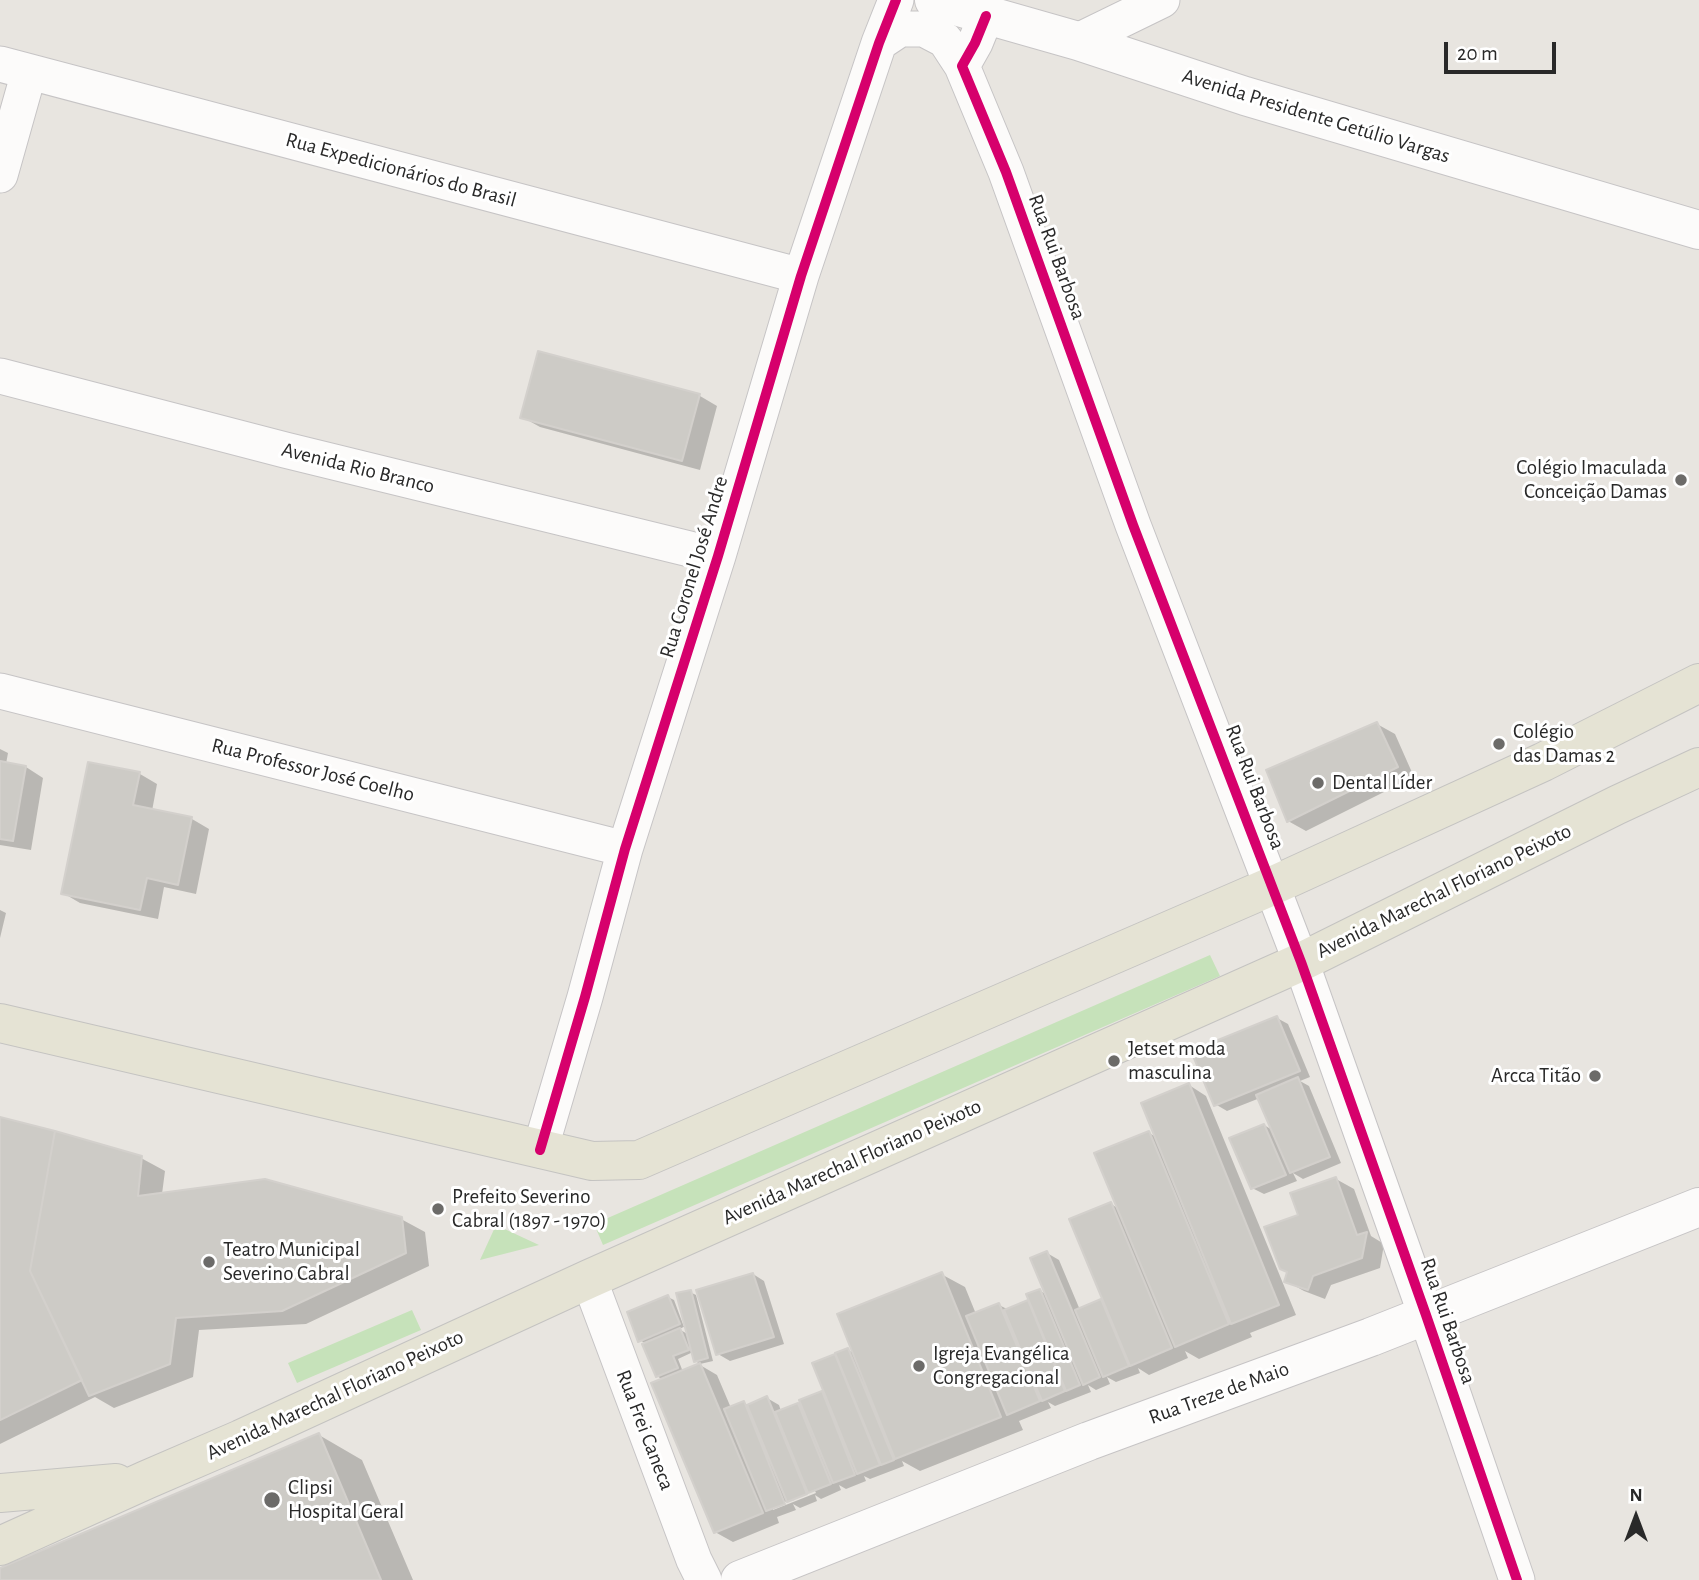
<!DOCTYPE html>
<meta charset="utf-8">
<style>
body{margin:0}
#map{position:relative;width:1699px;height:1580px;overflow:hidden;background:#e8e5e0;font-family:"Alegreya Sans",sans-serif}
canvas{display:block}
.north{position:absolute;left:1601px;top:1482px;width:70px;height:70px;-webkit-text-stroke:5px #fff;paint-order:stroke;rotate:0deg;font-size:19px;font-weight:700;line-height:28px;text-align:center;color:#292929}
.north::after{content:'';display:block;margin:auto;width:24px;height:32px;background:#292929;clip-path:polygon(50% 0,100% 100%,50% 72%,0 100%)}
.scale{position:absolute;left:1444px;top:42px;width:112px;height:32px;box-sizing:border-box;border:4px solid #292929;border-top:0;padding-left:9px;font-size:21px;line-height:24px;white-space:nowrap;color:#292929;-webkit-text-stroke:5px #fff;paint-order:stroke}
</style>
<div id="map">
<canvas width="1699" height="1580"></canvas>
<div class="north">N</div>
<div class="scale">20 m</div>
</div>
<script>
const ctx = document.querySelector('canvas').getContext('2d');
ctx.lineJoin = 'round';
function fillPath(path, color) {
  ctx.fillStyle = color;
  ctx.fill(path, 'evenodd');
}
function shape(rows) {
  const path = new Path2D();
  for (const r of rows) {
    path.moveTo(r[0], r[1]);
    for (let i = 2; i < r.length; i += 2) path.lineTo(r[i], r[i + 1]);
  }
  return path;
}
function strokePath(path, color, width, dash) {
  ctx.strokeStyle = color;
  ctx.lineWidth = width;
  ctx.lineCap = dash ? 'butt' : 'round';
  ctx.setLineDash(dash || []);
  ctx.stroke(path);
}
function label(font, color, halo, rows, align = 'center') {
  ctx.font = font + ' "Alegreya Sans",sans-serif';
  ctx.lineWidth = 6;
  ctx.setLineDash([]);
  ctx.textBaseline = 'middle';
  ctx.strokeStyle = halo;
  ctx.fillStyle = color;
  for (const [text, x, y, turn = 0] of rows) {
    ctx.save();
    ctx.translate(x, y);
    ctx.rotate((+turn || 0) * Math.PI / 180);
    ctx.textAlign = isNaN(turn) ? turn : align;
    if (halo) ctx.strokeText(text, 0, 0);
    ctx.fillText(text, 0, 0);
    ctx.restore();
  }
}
fillPath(shape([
 [1210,955,1220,976,603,1245,594,1224],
 [496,1225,539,1245,480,1260],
 [412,1310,421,1330,297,1383,288,1363]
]), '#c6e2ba');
fillPath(shape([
 [539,353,700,396,717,406,700,470,540,427,522,417],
 [1377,724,1395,734,1414,777,1306,831,1288,821],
 [0,749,8,753,6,764,26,767,43,778,31,850,0,845],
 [140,774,157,784,152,811,192,819,209,829,196,894,164,887,158,919,80,903,63,893],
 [0,910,6,913,0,938],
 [1277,1018,1288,1024,1310,1077,1300,1081,1309,1086,1341,1163,1303,1179,1293,1173,1297,1181,1264,1194,1252,1188,1264,1125,1274,1131,1260,1098,1227,1111,1215,1104],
 [1189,1085,1206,1096,1296,1315,1250,1333,1252,1337,1199,1359,1185,1351,1188,1358,1149,1375,1138,1368,1140,1373,1116,1382,1107,1377,1110,1384,1096,1390,1088,1385,1091,1392,1055,1406,1048,1402,1051,1408,1019,1421,1023,1430,920,1471,902,1461,904,1466,870,1479,864,1476,866,1481,846,1489,839,1485,841,1490,821,1499,815,1495,817,1501,800,1508,793,1504,796,1510,777,1517,779,1523,733,1542,715,1532,663,1380,657,1376,646,1344,640,1340,668,1297,674,1300,684,1327,686,1326,679,1329,689,1335,690,1292,696,1295,713,1361,700,1364,695,1361,693,1352,678,1359,683,1372,700,1365,717,1375,731,1408,743,1403,749,1406,767,1398,779,1405,781,1411,798,1404,805,1408,822,1393,828,1397,814,1364,848,1350,855,1354,941,1274,965,1287,976,1314,999,1305,1009,1310,1031,1301,1040,1291,1048,1295,1047,1253,1059,1260,1080,1310,1101,1301,1106,1304,1111,1204,1119,1209,1149,1133,1156,1137],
 [814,1489,816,1493,773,1510,773,1506,793,1499,794,1501,794,1498],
 [0,1119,141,1158,165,1171,162,1194,401,1219,425,1232,429,1266,306,1324,199,1330,193,1377,114,1408,95,1397,0,1444],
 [1336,1179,1354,1189,1371,1236,1384,1244,1380,1268,1331,1285,1325,1299,1304,1291,1286,1281,1301,1216],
 [753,1274,764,1281,784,1344,730,1361,718,1354],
 [319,1435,362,1460,413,1580,0,1580,0,1569]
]), '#0003');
const building = shape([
 [538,351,700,394,682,461,520,418,538,351],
 [1377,722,1398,767,1287,822,1266,770,1377,722],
 [0,761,26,766,13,841,0,839,0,761],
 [88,762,140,772,133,805,192,817,178,885,147,878,140,910,61,894,88,762],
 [1277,1016,1300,1071,1214,1106,1191,1051,1277,1016],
 [1298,1077,1330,1157,1290,1173,1256,1095,1298,1077],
 [1189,1083,1279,1305,1231,1324,1141,1103,1189,1083],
 [0,1117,55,1131,30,1271,82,1380,0,1420,0,1117],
 [1264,1124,1286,1175,1251,1189,1229,1138,1264,1124],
 [55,1131,142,1156,138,1196,265,1179,402,1217,406,1253,282,1311,176,1318,170,1364,89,1396,30,1271,55,1131],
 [1149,1131,1229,1324,1175,1347,1094,1153,1149,1131],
 [1336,1177,1357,1235,1367,1232,1362,1258,1313,1276,1308,1290,1284,1282,1287,1272,1280,1269,1264,1227,1298,1215,1290,1193,1336,1177],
 [1111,1202,1172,1348,1130,1366,1069,1219,1111,1202],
 [1047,1251,1100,1377,1083,1385,1030,1258,1047,1251],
 [942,1272,1001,1417,895,1459,837,1314,942,1272],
 [753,1273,774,1337,716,1355,696,1290,753,1273],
 [1040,1289,1080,1385,1066,1391,1026,1294,1040,1289],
 [691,1290,708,1358,694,1362,676,1293,691,1290],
 [668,1295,680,1324,638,1342,627,1312,668,1295],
 [1101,1299,1129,1366,1103,1377,1075,1310,1101,1299],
 [1028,1300,1065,1391,1042,1401,1004,1310,1028,1300],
 [999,1303,1040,1401,1007,1415,966,1316,999,1303],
 [680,1328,689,1350,673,1356,678,1368,656,1377,642,1344,680,1328],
 [848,1348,894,1460,881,1465,835,1353,848,1348],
 [835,1354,880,1465,857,1474,812,1363,835,1354],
 [700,1363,763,1513,714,1533,651,1383,700,1363],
 [822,1391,855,1475,833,1483,799,1400,822,1391],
 [767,1396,807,1494,787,1502,747,1405,767,1396],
 [744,1401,785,1504,766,1511,724,1409,744,1401],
 [798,1403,831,1484,808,1493,775,1412,798,1403],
 [319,1433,381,1580,0,1580,0,1568,319,1433]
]);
fillPath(building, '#cdcbc6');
strokePath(building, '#d3d0cc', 2);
const street = shape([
 [986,16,975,43,962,66,1006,172,1133,525,1301,962,1426,1315,1517,1580],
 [1078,41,1162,0],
 [879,43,900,29,924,29,945,40,962,66],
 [0,64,801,276],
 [0,175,29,72],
 [0,376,285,450,718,556],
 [0,691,625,849],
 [540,1150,585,997,625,849,718,556,801,276,879,43,896,0],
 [589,1279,694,1560,704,1580]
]);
const secondary = shape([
 [934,0,1078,41,1245,96,1699,230],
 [740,1580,1089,1441,1371,1337,1699,1207]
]);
const primary = shape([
 [0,1023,592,1161,639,1160,1272,886,1543,762,1699,683],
 [0,1493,116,1483],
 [0,1546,146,1480,241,1439,589,1279,1301,962,1617,805,1699,767]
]);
strokePath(street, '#c6c4c5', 37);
strokePath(secondary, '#c6c4c5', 40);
strokePath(primary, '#c4c3c1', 40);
strokePath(street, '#fcfbfa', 35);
strokePath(secondary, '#fcfbfa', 38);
strokePath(primary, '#e5e3d4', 38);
strokePath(shape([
 [986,16,975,43,962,66,1006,172,1133,525,1301,962,1426,1315,1517,1580],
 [540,1150,585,997,625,849,718,556,801,276,879,43,896,0]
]), '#d6006c', 10);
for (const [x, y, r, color] of [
 [1681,480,7,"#6c6b69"],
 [1499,744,7,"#6c6b69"],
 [1318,783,7,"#6c6b69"],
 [1114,1061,7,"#6c6b69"],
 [1595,1076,7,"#6c6b69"],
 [438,1209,7,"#6c6b69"],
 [209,1262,7,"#6c6b69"],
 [919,1366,7,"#6c6b69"],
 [272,1500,9,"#6c6b69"]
]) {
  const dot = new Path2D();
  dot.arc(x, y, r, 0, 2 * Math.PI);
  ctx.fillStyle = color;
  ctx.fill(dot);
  strokePath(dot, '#fff', 2.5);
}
label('21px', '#292929', '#fff', [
 ["Avenida Presidente Getúlio Vargas",1316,116,17],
 ["Rua Expedicionários do Brasil",401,170,15],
 ["Rua Rui Barbosa",1057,257,70],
 ["Avenida Rio Branco",358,468,14],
 ["Rua Coronel José Andre",694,567,-73],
 ["Rua Professor José Coelho",313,770,14],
 ["Rua Rui Barbosa",1255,787,69],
 ["Avenida Marechal Floriano Peixoto",1444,891,-26],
 ["Avenida Marechal Floriano Peixoto",852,1162,-24],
 ["Rua Rui Barbosa",1448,1321,71],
 ["Rua Treze de Maio",1219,1393,-20],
 ["Avenida Marechal Floriano Peixoto",335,1395,-25],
 ["Rua Frei Caneca",645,1430,69]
]);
label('21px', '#292929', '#fff', [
 ["Colégio Imaculada",1667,468,"right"],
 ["Conceição Damas",1667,492,"right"],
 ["Colégio",1513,732],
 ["das Damas 2",1513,756],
 ["Dental Líder",1332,783],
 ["Jetset moda",1128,1049],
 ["masculina",1128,1073],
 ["Arcca Titão",1581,1076,"right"],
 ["Prefeito Severino",452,1197],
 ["Cabral (1897 - 1970)",452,1221],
 ["Teatro Municipal",223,1250],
 ["Severino Cabral",223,1274],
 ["Igreja Evangélica",933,1354],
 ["Congregacional",933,1378],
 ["Clipsi",288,1488],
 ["Hospital Geral",288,1512]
], 'left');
</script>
